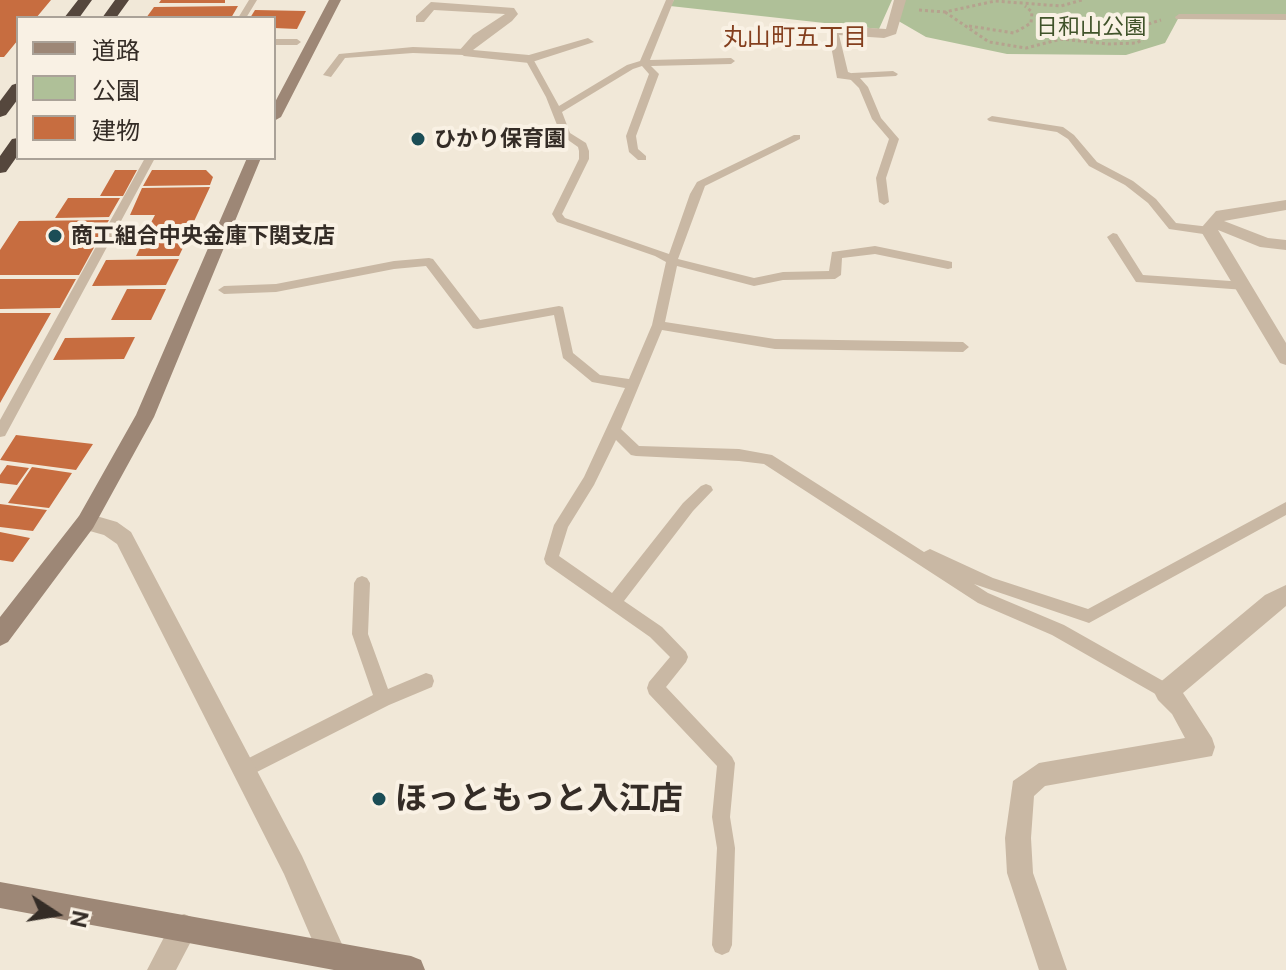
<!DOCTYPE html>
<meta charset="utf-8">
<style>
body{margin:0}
#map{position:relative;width:1286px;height:970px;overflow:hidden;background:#f1e8d8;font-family:"Public Sans","Noto Sans JP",sans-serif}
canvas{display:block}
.legend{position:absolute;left:16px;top:16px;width:260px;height:144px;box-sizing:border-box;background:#f9f1e4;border:2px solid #aaa298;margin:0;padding:10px 14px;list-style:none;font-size:24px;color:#342c26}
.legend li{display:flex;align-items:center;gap:16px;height:40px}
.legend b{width:40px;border:2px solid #aaa298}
.north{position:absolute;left:16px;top:874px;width:80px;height:80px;-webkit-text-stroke:6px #f9f1e4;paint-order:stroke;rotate:102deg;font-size:22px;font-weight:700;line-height:32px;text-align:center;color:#342c26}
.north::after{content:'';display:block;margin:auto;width:28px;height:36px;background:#342c26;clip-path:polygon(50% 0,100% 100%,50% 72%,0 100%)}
</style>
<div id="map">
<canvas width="1286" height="970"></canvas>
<ul class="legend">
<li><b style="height:10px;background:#9d8776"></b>道路</li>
<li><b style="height:22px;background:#afc098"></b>公園</li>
<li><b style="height:22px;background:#c76d40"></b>建物</li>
</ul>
<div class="north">N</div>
</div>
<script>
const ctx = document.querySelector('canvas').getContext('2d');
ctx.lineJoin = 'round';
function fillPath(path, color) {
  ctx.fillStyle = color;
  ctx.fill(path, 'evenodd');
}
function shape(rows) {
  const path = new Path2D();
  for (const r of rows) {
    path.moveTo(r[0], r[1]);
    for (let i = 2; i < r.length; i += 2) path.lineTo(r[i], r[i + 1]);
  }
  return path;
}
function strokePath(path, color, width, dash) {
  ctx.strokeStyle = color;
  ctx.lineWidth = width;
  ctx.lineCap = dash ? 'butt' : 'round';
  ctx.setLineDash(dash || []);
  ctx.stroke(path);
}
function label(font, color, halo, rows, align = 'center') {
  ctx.font = font + ' "Public Sans","Noto Sans JP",sans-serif';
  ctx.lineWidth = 8;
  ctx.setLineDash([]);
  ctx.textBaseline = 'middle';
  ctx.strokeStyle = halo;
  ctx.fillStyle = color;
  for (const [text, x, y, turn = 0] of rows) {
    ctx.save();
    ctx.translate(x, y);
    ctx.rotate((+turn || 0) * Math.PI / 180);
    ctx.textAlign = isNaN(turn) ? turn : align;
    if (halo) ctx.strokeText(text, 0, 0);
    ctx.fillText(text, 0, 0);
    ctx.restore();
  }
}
fillPath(shape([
 [674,0,892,0,879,29,670,6],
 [900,0,1286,0,1286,17,1179,17,1165,43,1126,55,1007,54,926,37,895,19]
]), '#afc098');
fillPath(shape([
 [0,0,51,0,36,18,18,18,18,40,4,57,0,57],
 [161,0,225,0,225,3,159,3],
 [238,6,231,18,146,18,154,7],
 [255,10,306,11,297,29,274,28,274,18,250,18],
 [115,170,137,170,123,196,100,196],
 [152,170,206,170,213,177,210,185,143,186],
 [210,187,190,230,147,230,155,215,130,215,142,188],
 [68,198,120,198,109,217,55,218],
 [109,220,79,275,0,275,0,250,19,221],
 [191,231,179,256,136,256,148,232],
 [179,259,166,285,92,286,106,260],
 [0,279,76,279,60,308,0,309],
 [127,289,166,289,151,320,111,320],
 [0,313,51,313,0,403],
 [135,337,124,359,53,360,65,338],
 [16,435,93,444,76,470,0,460],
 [7,465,29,468,17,485,0,483,0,475],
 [32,467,72,473,49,508,8,503],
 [0,504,47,510,33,531,0,527],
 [0,532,30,538,13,562,0,560]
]), '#c76d40');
strokePath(shape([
 [919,10,945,12,995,1,1061,6,1082,0],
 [945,12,989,42,1026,48,1061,39,1108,44,1137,43,1143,39,1145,25,1161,20],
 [969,26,1014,33,1031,23,1032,12,1025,6]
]), '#b5a28e', 3, [3, 3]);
fillPath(shape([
 [249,0,257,0,246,18,238,18,249,0],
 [666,0,674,0,650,60,731,58,735,61,731,64,651,66,659,74,636,136,638,149,646,156,646,160,638,160,629,152,626,136,649,74,642,66,633,69,562,112,570,133,586,143,589,151,589,159,562,214,565,218,669,254,690,194,697,182,794,135,800,135,800,139,705,186,678,259,754,278,783,272,829,271,832,252,875,246,948,261,952,262,952,268,948,269,875,254,842,258,841,275,835,279,783,280,754,286,677,266,665,322,775,339,963,342,969,347,963,352,775,349,662,330,621,429,639,446,739,449,772,455,924,552,930,549,993,578,1088,609,1286,502,1286,515,1089,623,974,584,988,593,1064,625,1172,686,1174,692,1172,698,1166,700,1052,635,978,603,764,464,739,461,636,456,631,455,616,440,594,485,568,527,559,556,612,593,683,503,701,486,706,484,711,486,713,490,693,511,624,601,662,627,686,652,688,657,686,662,666,687,732,757,735,763,730,817,735,848,732,945,729,952,722,955,715,952,712,945,717,848,712,817,717,766,649,694,647,688,649,682,670,657,650,637,546,564,544,559,554,525,584,477,625,388,592,382,563,358,554,315,477,329,473,328,426,266,394,269,276,292,224,294,218,290,224,286,276,284,394,261,429,258,433,259,480,320,559,306,563,307,573,353,600,375,629,379,652,325,666,262,655,256,557,222,552,214,579,159,579,151,578,147,561,135,546,97,525,59,532,57,559,106,627,65,640,61,666,0],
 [1179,14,1286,14,1286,20,1176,19,1175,17,1179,14],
 [274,39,297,39,301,42,297,45,274,45,274,39],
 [413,47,464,49,468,52,464,55,413,53,345,58,331,77,323,75,339,54,413,47],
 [893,71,898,74,896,76,860,78,868,87,881,118,899,139,886,178,889,202,884,205,879,202,876,178,889,139,872,119,859,88,847,76,852,73,893,71],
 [992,116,1063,127,1074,135,1097,162,1133,181,1156,199,1176,223,1210,227,1216,231,1210,235,1169,229,1148,203,1125,185,1089,166,1068,139,1057,132,989,121,987,119,992,116],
 [145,158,155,158,5,436,0,437,0,420,145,158],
 [1113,233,1117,234,1143,275,1245,282,1251,286,1245,290,1136,282,1107,237,1113,233],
 [362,576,367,578,370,583,368,634,388,689,426,673,432,675,434,681,432,687,389,705,251,775,245,778,239,775,236,769,239,763,373,695,352,634,354,583,357,578,362,576]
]), '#c9b8a4');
fillPath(shape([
 [894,0,906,0,896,34,884,38,839,35,848,72,859,76,852,80,837,78,828,30,838,26,886,29,894,0],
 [431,2,514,8,518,14,512,21,473,50,529,55,588,38,594,42,529,63,464,56,458,52,473,35,505,14,434,10,424,22,416,22,416,16,431,2],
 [1286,200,1286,210,1224,221,1268,238,1286,240,1286,250,1260,247,1218,230,1286,343,1286,365,1280,363,1202,233,1202,227,1216,211,1286,200],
 [86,513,117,522,131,532,302,856,346,953,342,963,332,967,322,963,284,874,117,544,104,535,79,528,76,522,79,516,86,513],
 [1286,585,1286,606,1183,693,1212,738,1215,747,1212,756,1045,786,1034,796,1031,838,1033,873,1067,970,1039,970,1007,873,1005,838,1013,781,1039,763,1185,738,1172,714,1158,700,1154,692,1158,684,1265,595,1286,585],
 [184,914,194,918,198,928,176,970,147,970,174,918,184,914]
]), '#c9b8a4');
fillPath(shape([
 [329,0,341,0,281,117,274,121,274,104,329,0],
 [247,158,261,158,154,417,93,528,8,642,0,646,0,617,79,516,136,415,247,158],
 [0,882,411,956,421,960,425,970,334,970,0,908,0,882]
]), '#9d8776');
fillPath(shape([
 [78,0,92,0,79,18,64,18,78,0],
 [115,0,129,0,116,18,102,18,115,0],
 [18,83,18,99,6,115,0,117,0,101,12,85,18,83],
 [18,138,18,155,6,172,0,173,0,156,12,139,18,138]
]), '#55473d');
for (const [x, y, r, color] of [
 [418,139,8,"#1b4d56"],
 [55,236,8,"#1b4d56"],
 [379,799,8,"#1b4d56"]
]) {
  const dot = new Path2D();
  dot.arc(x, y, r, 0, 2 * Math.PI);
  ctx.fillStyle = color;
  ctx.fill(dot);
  strokePath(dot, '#f9f1e4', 3);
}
label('22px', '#40532a', '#f9f1e4', [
 ["日和山公園",1091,27]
]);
label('bold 22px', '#342c26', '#f9f1e4', [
 ["ひかり保育園",434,139],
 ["商工組合中央金庫下関支店",71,236]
], 'left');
label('24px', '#843f1e', '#f9f1e4', [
 ["丸山町五丁目",795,38]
]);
label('bold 32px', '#342c26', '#f9f1e4', [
 ["ほっともっと入江店",395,799]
], 'left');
</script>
